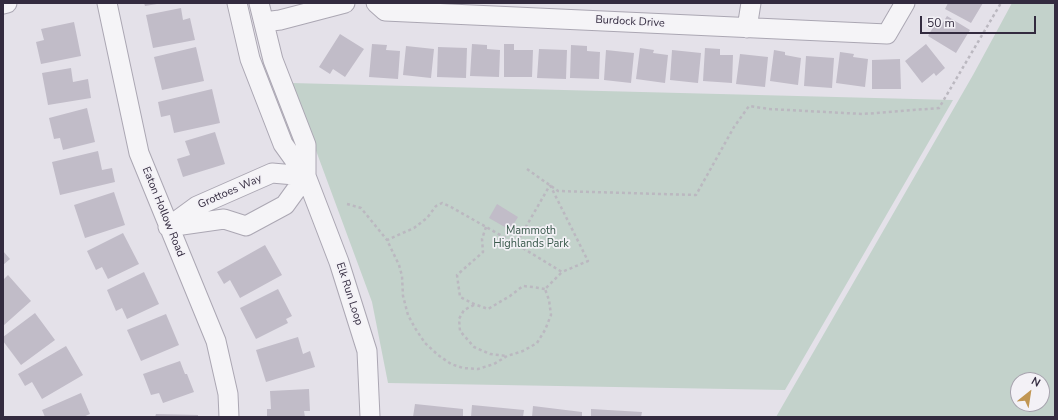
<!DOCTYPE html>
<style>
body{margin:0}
#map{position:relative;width:1058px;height:420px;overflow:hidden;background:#e4e1e9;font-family:"Nunito Sans",sans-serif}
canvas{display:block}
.frame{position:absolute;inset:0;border:4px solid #332b3f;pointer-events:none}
.north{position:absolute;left:1010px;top:372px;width:40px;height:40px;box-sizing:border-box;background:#f3f1f6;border:1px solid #a6a2ad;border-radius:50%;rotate:30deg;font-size:11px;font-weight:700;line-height:16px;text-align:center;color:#332b3f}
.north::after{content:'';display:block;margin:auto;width:14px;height:18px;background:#c19653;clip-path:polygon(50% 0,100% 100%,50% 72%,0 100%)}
.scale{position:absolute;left:920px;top:16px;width:116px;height:18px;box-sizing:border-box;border:2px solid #332b3f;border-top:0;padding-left:5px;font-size:12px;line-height:14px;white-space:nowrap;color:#332b3f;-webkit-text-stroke:3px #f3f1f6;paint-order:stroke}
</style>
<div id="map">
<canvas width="1058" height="420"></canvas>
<div class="frame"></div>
<div class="north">N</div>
<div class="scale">50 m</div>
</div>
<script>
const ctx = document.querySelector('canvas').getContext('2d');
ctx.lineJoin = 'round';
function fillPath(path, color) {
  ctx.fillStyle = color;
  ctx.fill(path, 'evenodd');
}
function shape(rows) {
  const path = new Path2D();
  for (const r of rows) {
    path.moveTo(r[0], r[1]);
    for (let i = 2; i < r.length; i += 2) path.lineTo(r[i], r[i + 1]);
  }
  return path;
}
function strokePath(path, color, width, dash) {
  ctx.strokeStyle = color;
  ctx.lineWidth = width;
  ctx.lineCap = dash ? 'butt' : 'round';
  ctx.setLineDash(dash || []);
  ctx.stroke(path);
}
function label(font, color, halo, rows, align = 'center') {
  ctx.font = font + ' "Nunito Sans",sans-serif';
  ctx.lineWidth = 3.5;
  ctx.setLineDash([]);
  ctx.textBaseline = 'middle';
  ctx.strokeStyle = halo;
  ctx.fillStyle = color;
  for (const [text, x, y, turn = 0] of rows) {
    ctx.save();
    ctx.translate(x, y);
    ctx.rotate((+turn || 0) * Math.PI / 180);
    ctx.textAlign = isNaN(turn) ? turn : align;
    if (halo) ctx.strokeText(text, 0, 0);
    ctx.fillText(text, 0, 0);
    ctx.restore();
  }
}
fillPath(shape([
 [1012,3,1055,3,1055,417,776,417,973,75],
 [1018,380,1042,380,1042,404,1018,404],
 [291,83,953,100,785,390,388,383,372,302]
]), '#c3d2cb');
fillPath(shape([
 [144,3,157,3,157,4,145,6],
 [948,3,983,3,971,23,945,9],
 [181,8,183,20,190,18,195,40,153,48,146,15],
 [947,16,970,30,956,53,928,36,935,24,940,27],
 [74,22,81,56,41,64,36,42,44,40,41,29],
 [340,34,364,49,345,77,333,69,330,74,319,67],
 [372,44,387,45,386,50,400,51,398,79,369,77],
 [472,44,487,45,487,49,500,50,499,77,470,76],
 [504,44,514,44,514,50,533,50,532,77,504,77],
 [926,44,945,68,936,76,934,73,922,83,905,61],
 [571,45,587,46,587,51,600,52,599,79,570,78],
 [406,46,434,49,431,78,403,75],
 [196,47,204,81,162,90,154,57],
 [438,47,467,48,466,78,437,77],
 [640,48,654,50,653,53,668,55,665,83,636,79],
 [705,48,720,49,720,55,733,55,732,83,703,81],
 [539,49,567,50,566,79,537,78],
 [606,50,634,53,631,83,604,80],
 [672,50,701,53,698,83,670,80],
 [774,50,785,52,785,55,801,58,798,85,770,81],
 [840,52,854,54,853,57,868,59,865,87,836,83],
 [740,54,768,57,765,87,736,84],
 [806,56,834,58,832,88,804,86],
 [900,59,901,89,872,89,872,60],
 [71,68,73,82,88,79,91,98,48,105,42,73],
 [212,89,220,123,174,133,170,115,161,117,158,102],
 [87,108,95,142,63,150,60,138,54,139,49,118],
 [215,132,225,164,183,177,177,159,190,155,185,141],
 [98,151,102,170,112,168,115,182,60,195,52,162],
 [114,192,125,225,85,238,74,205],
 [497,204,518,217,510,230,489,218],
 [123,233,139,264,108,279,102,267,96,270,87,251],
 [265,245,282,275,240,298,230,280,224,284,217,272],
 [3,251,10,259,3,265],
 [144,272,159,304,127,319,122,308,116,311,107,290],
 [8,275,31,301,3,326,3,280],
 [278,289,292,316,286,319,288,323,256,339,240,308],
 [35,313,55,340,21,365,3,341,3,337],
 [166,314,179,345,141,361,127,330],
 [298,337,303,354,310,351,315,367,266,382,256,350],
 [66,346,83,375,42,399,32,382,25,386,18,374],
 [180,361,185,374,187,374,194,392,163,403,159,393,151,395,143,374],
 [309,389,310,411,304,411,305,417,267,417,267,409,271,409,270,391],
 [81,393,90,414,83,417,45,417,42,410],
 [415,404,463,409,463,417,413,417],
 [472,405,524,410,523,417,471,417],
 [533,406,582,412,582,417,532,417],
 [591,409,642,412,641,417,591,417],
 [156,414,198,415,198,417,155,417]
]), '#c1bcc8');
const minor = shape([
 [107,3,139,153,216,341,228,394,229,417],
 [237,3,250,59,283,144,306,176,339,262,367,351,370,417],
 [259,3,273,60,306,145,306,176],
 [376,3,385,11,887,34,905,3],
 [3,4,7,3],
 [264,22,280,20,345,3],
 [747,28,751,3],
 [171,225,197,206,272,173,306,176],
 [168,227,224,219,246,226,285,205,306,176]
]);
strokePath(minor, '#aba7b3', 21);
strokePath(shape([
 [527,169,558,191,696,195,734,127,749,106,769,109,863,114,939,108,1001,3],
 [550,185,588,261,562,272,516,244,550,185],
 [347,204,361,208,387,240],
 [486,227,482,239,483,252,457,275,460,297,474,304,488,309,510,296,523,286,533,287,545,289],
 [516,244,451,207,442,203,436,206,427,218,414,228,387,240,399,265,402,276,403,296,408,315,415,328,425,343,438,355,451,364,463,368,478,369,494,364,507,356,523,351,537,343,545,330,551,315,549,300,545,289,562,272],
 [474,305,464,310,459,319,460,331,474,347,490,354,507,356]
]), '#bbb8c0', 2.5, [3, 3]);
strokePath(minor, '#f5f4f7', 19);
label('11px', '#332b3f', '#f3f1f6', [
 ["Burdock Drive",630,22,3],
 ["Grottoes Way",230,192,-24],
 ["Eaton Hollow Road",163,212,68],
 ["Elk Run Loop",349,294,72]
]);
label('11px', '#3a594c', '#f3f1f6', [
 ["Mammoth",531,231],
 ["Highlands Park",531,244]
]);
</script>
